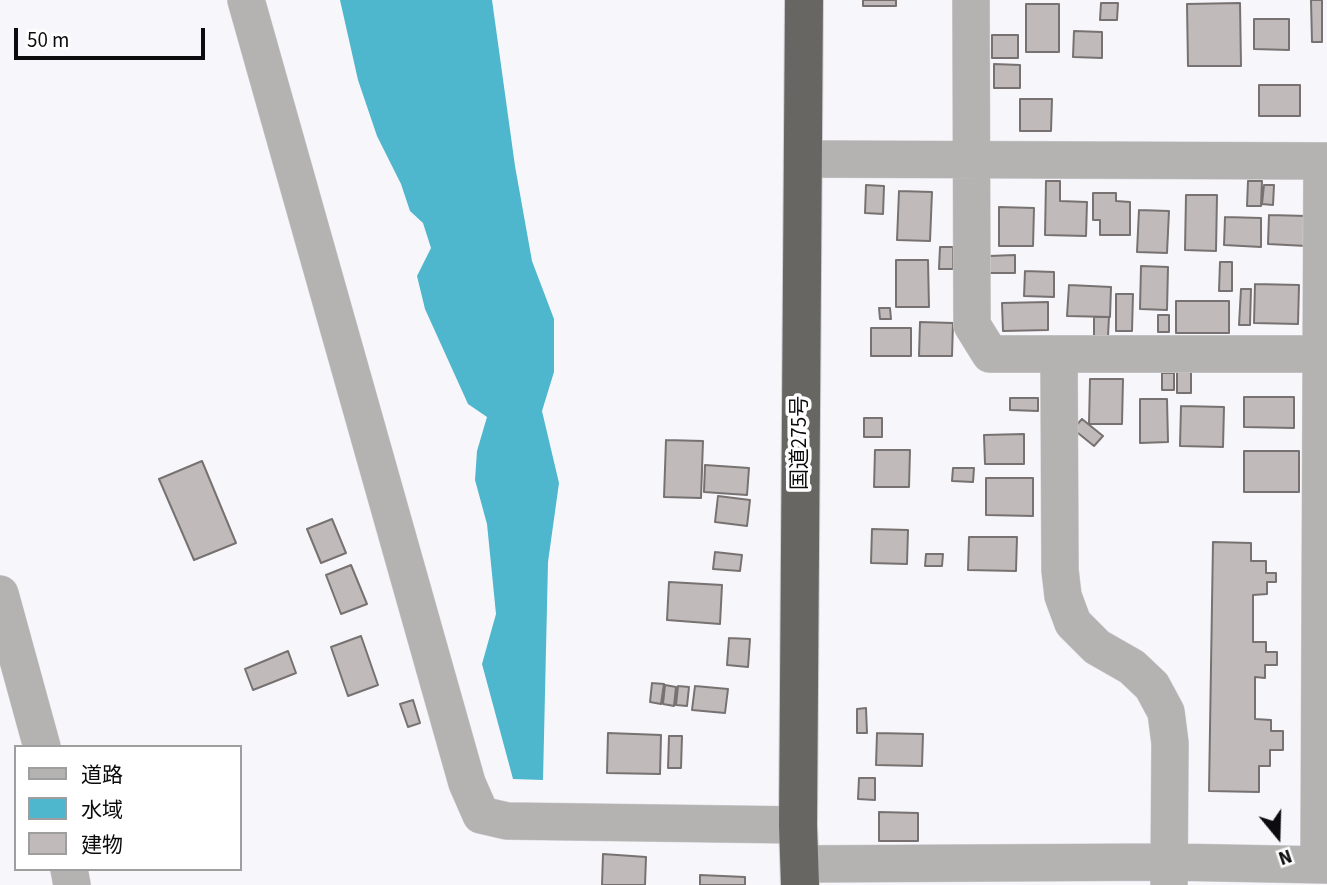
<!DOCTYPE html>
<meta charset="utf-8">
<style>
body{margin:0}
#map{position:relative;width:1327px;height:885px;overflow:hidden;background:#f7f7fb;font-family:"Source Sans 3","Noto Sans JP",sans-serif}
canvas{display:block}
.legend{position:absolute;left:14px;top:745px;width:228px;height:126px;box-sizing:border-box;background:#fff;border:2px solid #9e9e9f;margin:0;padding:9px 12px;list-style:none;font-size:21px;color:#0c0c0e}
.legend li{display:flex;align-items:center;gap:14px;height:35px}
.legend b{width:35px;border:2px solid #9e9e9f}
.north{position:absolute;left:1243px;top:801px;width:70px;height:70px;-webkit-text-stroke:5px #fff;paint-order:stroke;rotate:161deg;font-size:19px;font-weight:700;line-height:28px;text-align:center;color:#0c0c0e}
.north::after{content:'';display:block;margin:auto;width:24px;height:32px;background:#0c0c0e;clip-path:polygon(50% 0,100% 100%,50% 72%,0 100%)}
.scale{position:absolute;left:14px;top:28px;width:191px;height:32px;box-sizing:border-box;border:4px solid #0c0c0e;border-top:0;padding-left:9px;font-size:21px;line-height:24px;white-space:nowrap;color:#0c0c0e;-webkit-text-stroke:5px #fff;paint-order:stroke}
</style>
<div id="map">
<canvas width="1327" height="885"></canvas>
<ul class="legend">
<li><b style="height:9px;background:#b4b3b2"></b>道路</li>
<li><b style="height:19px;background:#4eb6cd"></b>水域</li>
<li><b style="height:19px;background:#c0bbba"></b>建物</li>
</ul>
<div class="north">N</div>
<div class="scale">50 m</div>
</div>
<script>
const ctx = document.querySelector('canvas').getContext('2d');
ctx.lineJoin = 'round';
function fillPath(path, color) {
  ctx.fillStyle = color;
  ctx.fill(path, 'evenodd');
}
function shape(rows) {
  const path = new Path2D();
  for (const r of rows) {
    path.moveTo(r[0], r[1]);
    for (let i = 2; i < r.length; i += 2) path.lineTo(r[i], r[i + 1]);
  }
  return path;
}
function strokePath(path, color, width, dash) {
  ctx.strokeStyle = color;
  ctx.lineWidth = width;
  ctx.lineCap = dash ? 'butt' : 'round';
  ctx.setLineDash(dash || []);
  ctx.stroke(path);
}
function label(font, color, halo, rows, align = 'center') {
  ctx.font = font + ' "Source Sans 3","Noto Sans JP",sans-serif';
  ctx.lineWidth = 7;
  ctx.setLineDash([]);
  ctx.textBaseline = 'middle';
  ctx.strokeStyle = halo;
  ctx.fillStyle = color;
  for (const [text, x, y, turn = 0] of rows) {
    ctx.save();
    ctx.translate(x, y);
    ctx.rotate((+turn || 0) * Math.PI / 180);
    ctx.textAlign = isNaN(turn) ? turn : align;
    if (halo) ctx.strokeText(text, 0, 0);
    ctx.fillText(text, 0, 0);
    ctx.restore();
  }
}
fillPath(shape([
 [340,0,492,0,515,166,532,261,554,319,554,372,542,411,559,483,548,562,543,780,513,779,482,664,496,614,487,524,475,480,477,451,487,417,468,404,425,309,417,276,431,248,423,223,410,211,401,184,377,136,358,80]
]), '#4eb6cd');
const building = shape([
 [863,0,896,0,896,6,863,6,863,0],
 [1311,0,1322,0,1322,42,1312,42,1311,0],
 [1101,3,1118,3,1117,20,1100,20,1101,3],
 [1240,3,1241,66,1188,66,1187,4,1240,3],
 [1026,4,1059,4,1059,52,1026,52,1026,4],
 [1254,19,1289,19,1289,50,1254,49,1254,19],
 [1074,31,1102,32,1102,58,1073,57,1074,31],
 [992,35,1018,35,1018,58,992,58,992,35],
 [994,64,1020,65,1020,88,994,88,994,64],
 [1259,85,1300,85,1300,116,1259,116,1259,85],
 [1020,99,1052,99,1051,131,1020,131,1020,99],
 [1046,181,1060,181,1060,201,1087,202,1086,236,1045,235,1046,181],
 [1248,181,1262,181,1261,206,1247,206,1248,181],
 [866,185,884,186,883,214,865,213,866,185],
 [1264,185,1274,185,1273,205,1262,204,1264,185],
 [899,191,932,192,930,241,897,240,899,191],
 [1093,193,1116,193,1116,201,1130,202,1130,235,1100,235,1100,220,1093,220,1093,193],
 [1186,195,1217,195,1216,251,1185,250,1186,195],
 [999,207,1034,208,1033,246,999,246,999,207],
 [1139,210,1169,211,1167,253,1137,252,1139,210],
 [1269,215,1307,216,1306,246,1268,244,1269,215],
 [1225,217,1261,218,1261,247,1224,245,1225,217],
 [940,247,953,247,953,269,939,269,940,247],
 [1015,255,1015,273,989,273,989,256,1015,255],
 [896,260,928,260,929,307,896,307,896,260],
 [1220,262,1232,262,1232,291,1219,291,1220,262],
 [1141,266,1168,267,1167,310,1140,309,1141,266],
 [1025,271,1054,272,1054,297,1024,296,1025,271],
 [1255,284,1299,285,1298,324,1254,323,1255,284],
 [1069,285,1111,287,1110,317,1067,316,1069,285],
 [1241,289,1251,289,1250,325,1239,325,1241,289],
 [1116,294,1133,294,1132,331,1116,331,1116,294],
 [1176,301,1229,301,1229,333,1176,333,1176,301],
 [1048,302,1048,330,1003,331,1002,303,1048,302],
 [879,308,890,308,891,319,880,319,879,308],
 [1158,315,1169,315,1169,332,1158,332,1158,315],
 [1094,317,1109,317,1108,336,1094,336,1094,317],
 [920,322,953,323,952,356,919,356,920,322],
 [871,328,911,328,911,356,871,356,871,328],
 [1177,371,1191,371,1191,393,1177,393,1177,371],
 [1162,373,1174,373,1174,390,1162,390,1162,373],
 [1090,379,1123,379,1122,424,1089,424,1090,379],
 [1244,397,1294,397,1294,428,1244,427,1244,397],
 [1010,398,1038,398,1038,411,1010,410,1010,398],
 [1140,399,1167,399,1168,442,1140,443,1140,399],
 [1181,406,1224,407,1223,447,1180,446,1181,406],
 [864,418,882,418,882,437,864,437,864,418],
 [1082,419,1103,436,1094,446,1073,429,1082,419],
 [1024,434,1024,464,985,464,984,435,1024,434],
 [666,440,703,441,701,498,664,497,666,440],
 [875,450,910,450,909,487,874,487,875,450],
 [1244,451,1299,451,1299,492,1244,492,1244,451],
 [202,461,236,543,194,560,159,479,202,461],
 [705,465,749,468,747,495,704,492,705,465],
 [953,468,974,468,973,482,952,481,953,468],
 [986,478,1033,478,1033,516,986,515,986,478],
 [718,496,750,500,747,526,715,522,718,496],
 [332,519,346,553,321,563,307,529,332,519],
 [872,529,908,530,907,564,871,563,872,529],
 [969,537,1017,537,1016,571,968,570,969,537],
 [1213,542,1251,543,1251,561,1266,561,1266,573,1276,573,1276,582,1267,582,1267,594,1253,595,1253,642,1266,642,1266,652,1277,652,1277,665,1265,665,1265,678,1255,677,1255,719,1271,720,1271,731,1283,731,1283,750,1270,750,1270,766,1259,766,1259,792,1209,791,1213,542],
 [715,552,742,555,740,571,713,569,715,552],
 [926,554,943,554,942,566,925,566,926,554],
 [351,565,367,604,341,614,326,575,351,565],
 [669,582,722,585,720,624,667,620,669,582],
 [361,636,378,685,348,696,331,647,361,636],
 [729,638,750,639,748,667,727,665,729,638],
 [288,651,296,673,253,690,245,669,288,651],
 [652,683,664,684,661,704,650,702,652,683],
 [665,685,676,687,674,706,663,704,665,685],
 [678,686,689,687,687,706,676,705,678,686],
 [695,686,728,689,725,713,692,710,695,686],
 [413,700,420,723,408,727,400,704,413,700],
 [866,708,867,733,857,733,857,709,866,708],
 [608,733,661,735,660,774,607,773,608,733],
 [877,733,923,734,922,766,876,765,877,733],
 [669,736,682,736,681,768,668,768,669,736],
 [859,778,875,778,875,800,858,799,859,778],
 [879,812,918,813,918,841,879,841,879,812],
 [603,854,646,857,645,885,602,885,603,854],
 [700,875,745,877,745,885,700,885,700,875]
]);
fillPath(building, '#c0bbba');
strokePath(building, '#777271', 2);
const minor = shape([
 [246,0,467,783,481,815,507,821,798,825],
 [971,0,972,325,990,354,1327,354],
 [803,159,1327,161],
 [1059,356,1060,570,1063,596,1073,623,1097,647,1132,667,1152,686,1166,712,1170,743,1169,885],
 [0,594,42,747],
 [800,864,1169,862,1327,865],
 [1319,865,1322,161],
 [69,869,72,885]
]);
const highway = shape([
 [800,885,798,825,804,0]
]);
strokePath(minor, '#d1d1d5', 38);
strokePath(highway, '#d1d1d5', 40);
strokePath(minor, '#b4b3b2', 37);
strokePath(highway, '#686663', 38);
label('21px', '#0c0c0e', '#fff', [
 ["国道275号",801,443,-90]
]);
</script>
